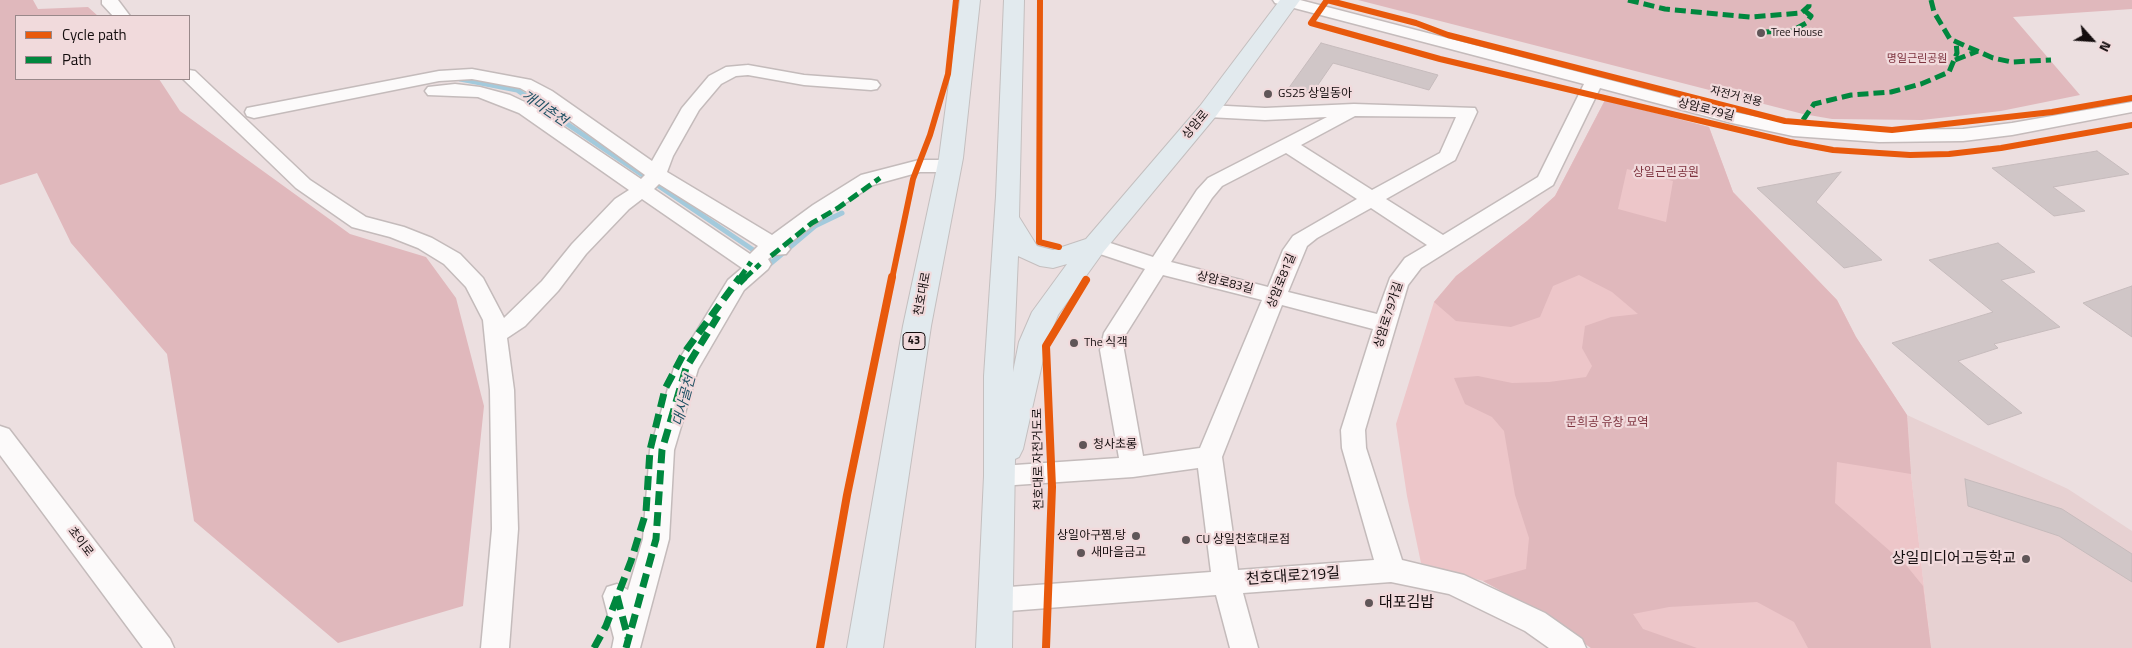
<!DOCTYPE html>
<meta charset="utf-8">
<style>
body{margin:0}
#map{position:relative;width:2132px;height:648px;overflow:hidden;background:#ecdfe0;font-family:"Titillium Web",sans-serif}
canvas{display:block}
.legend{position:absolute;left:15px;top:15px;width:175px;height:65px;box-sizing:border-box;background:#f1dadc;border:1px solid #99888a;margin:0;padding:6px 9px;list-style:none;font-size:15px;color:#140d0e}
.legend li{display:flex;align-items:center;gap:10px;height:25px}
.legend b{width:25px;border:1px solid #99888a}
.north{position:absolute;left:2067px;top:15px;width:50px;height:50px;-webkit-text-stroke:4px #f1dadc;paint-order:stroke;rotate:116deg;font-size:14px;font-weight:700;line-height:20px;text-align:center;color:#140d0e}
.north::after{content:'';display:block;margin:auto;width:18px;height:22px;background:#140d0e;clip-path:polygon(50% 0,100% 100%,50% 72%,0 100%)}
</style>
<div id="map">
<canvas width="2132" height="648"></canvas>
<ul class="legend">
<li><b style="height:6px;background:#e8590c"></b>Cycle path</li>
<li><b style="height:6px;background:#00873e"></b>Path</li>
</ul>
<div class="north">N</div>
</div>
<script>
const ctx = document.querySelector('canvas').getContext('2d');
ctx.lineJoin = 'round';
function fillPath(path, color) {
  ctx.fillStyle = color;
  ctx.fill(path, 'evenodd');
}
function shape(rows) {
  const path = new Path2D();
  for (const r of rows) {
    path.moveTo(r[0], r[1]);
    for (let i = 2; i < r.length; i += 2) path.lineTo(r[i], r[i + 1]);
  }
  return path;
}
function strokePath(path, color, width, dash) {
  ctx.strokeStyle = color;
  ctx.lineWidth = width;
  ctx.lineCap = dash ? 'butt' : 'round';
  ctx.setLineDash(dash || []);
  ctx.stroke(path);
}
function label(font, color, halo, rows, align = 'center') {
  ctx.font = font + ' "Titillium Web","Noto Sans KR",sans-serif';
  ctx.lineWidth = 4.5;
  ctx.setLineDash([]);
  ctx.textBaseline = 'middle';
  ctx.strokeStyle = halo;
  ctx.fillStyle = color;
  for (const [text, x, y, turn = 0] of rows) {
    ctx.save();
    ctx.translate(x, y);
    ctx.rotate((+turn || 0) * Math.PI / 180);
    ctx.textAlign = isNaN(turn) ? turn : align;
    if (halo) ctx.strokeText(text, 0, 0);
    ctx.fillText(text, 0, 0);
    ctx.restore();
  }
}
fillPath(shape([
 [1907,415,2068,489,2132,531,2132,648,1931,648,1911,474]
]), '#e7d1d2');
fillPath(shape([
 [1605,100,1709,127,1733,192,1837,300,1856,337,1907,415,1911,474,1931,648,1591,648,1540,612,1483,581,1421,563,1407,496,1396,424,1434,302,1456,276,1527,221,1555,196]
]), '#edc6c9');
fillPath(shape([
 [0,0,33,0,38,9,88,7,98,16,16,16,16,79,159,79,180,111,350,234,426,257,456,298,484,406,463,606,338,643,194,521,167,354,71,243,37,173,0,185],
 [1358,0,2132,0,2132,9,2013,17,2080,95,2001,111,1922,120,1832,119,1803,114],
 [1605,100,1709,127,1733,192,1837,300,1856,337,1907,415,1911,474,1837,462,1835,503,1906,565,1923,586,1931,648,1808,648,1794,622,1757,602,1669,607,1633,614,1643,629,1697,648,1591,648,1540,612,1483,581,1526,569,1529,538,1515,495,1504,431,1492,417,1465,404,1454,378,1478,376,1512,383,1549,382,1586,377,1592,366,1582,348,1585,326,1611,317,1638,314,1612,292,1579,275,1553,286,1540,317,1511,327,1456,321,1434,302,1456,276,1527,221,1555,196],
 [1627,169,1673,181,1666,222,1618,209]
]), '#e0b8bc');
strokePath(shape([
 [460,79,517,90,771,262],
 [770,264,815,226,842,213]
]), '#a3cadc', 5);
const building = shape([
 [1321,43,1438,75,1429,90,1333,63,1311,95,1288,89,1321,43],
 [2097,151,2129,174,2053,187,2085,211,2054,216,1992,168,2097,151],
 [1841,172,1816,202,1882,260,1844,268,1757,188,1841,172],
 [1998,243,2035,272,2001,280,2060,327,1994,344,1998,348,1958,361,2022,413,1988,425,1892,343,1993,312,1929,260,1998,243],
 [2132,286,2132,337,2083,303,2132,286],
 [1965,479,2062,509,2132,554,2132,582,2059,536,1968,506,1965,479]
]);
fillPath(building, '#d0c6c7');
strokePath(building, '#c6bbbc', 1);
const minor = shape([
 [102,0,118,0,130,16,113,16,102,4,102,0],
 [1273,0,1300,0,1733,112,1793,124,1879,130,1963,129,2012,123,2132,102,2132,112,2012,135,1963,141,1879,142,1793,136,1732,123,1600,88,1553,185,1421,268,1408,285,1365,430,1366,448,1402,560,1464,575,1545,613,1582,639,1586,648,1549,648,1525,631,1449,594,1391,582,1243,593,1258,648,1230,648,1216,595,996,612,986,609,982,600,986,591,996,588,1211,572,1198,468,1133,477,1000,486,991,483,987,476,991,469,1000,466,1119,458,1100,350,1104,333,1145,269,1088,250,1085,245,1088,240,1095,238,1153,257,1197,190,1208,178,1327,117,1265,120,1208,117,1201,115,1199,111,1201,107,1208,105,1265,108,1354,104,1475,108,1477,112,1455,160,1386,199,1443,235,1538,177,1584,84,1275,3,1273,0],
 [1355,116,1456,117,1440,153,1372,190,1301,145,1355,116],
 [1286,153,1357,199,1293,236,1283,250,1268,287,1171,262,1212,198,1222,186,1286,153],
 [1371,208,1427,245,1405,258,1390,278,1377,314,1288,292,1307,246,1317,238,1371,208],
 [1163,275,1262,300,1200,448,1143,456,1124,350,1126,334,1163,275],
 [1282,305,1373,329,1341,430,1342,448,1374,560,1238,570,1222,457,1282,305],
 [748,65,804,75,871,80,877,81,880,85,877,89,871,90,804,85,748,75,736,76,721,84,699,110,673,156,667,172,772,235,813,205,861,175,919,160,950,160,957,162,960,166,957,170,950,172,920,172,873,185,827,215,787,245,790,249,786,254,774,255,768,259,771,264,768,269,744,290,698,369,674,450,669,539,640,648,612,648,614,638,603,596,607,587,617,584,628,590,643,539,650,450,674,368,728,280,742,268,642,199,629,209,586,254,558,291,525,326,507,338,514,390,518,529,509,648,481,648,492,529,490,390,483,320,466,287,444,264,418,248,390,237,352,227,296,188,183,79,189,79,189,70,195,71,310,180,366,217,404,227,432,238,460,254,483,278,504,318,542,281,572,244,615,199,629,190,519,113,478,97,428,95,425,91,428,87,455,84,480,87,510,95,531,105,641,179,645,175,540,99,520,88,472,79,439,81,254,118,247,116,245,112,247,108,439,71,472,69,531,80,552,91,652,161,682,108,709,76,726,67,748,65],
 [659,184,758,246,750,254,654,189,659,184],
 [0,426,9,429,170,639,174,648,143,648,0,455,0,426]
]);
const major = shape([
 [960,0,980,0,963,158,931,326,883,648,847,648,903,326,939,158,960,0],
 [1004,0,1024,0,1019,217,1037,246,1053,250,1086,239,1200,106,1280,0,1300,0,1216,116,1104,251,1058,315,1047,342,1023,449,1019,457,1015,459,1012,648,976,648,984,476,984,376,996,196,1004,0],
 [1018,256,1040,266,1053,268,1067,264,1032,312,1019,342,1013,372,1018,256]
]);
strokePath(minor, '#c4bbbb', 3);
strokePath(major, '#c4bfbf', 2);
fillPath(minor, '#fcfafa');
fillPath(major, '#e2eaee');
strokePath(shape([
 [1628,0,1665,9,1750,17,1801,13,1809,6,1809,0],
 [1931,0,1934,12,1950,39,1993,58,2012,62,2051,60],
 [1765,32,1792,31,1806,23,1811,16,1804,10],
 [1955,60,1978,51],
 [1803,120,1814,104,1851,95,1891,92,1921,84,1949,72,1957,53,1956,41],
 [771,256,812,223,838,208,880,178],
 [739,279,751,262],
 [744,279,760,264]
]), '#00873e', 5, [11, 5]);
strokePath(shape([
 [739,283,745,277],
 [617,596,628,638],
 [594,648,606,626,631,561,646,512,650,450,665,389,684,353,740,277],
 [626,648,656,539,662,450,686,368,718,316]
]), '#00873e', 7, [14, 7]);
strokePath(shape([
 [1040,0,1039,242,1059,247],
 [1327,0,1311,23,1440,59,1790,142,1833,150,1910,155,1949,154,2001,148,2132,125],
 [1327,0,1416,23,1448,35,1785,121,1892,130,2052,112,2132,98],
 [892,279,913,179,930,135,948,74,956,0]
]), '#e8590c', 6);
strokePath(shape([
 [820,648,847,495,892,277],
 [1046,648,1052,487,1046,346,1086,280]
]), '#e8590c', 8);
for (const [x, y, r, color] of [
 [1761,33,5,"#605658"],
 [1268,94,5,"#605658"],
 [1074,343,5,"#605658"],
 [1083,445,5,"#605658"],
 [1136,536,5,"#605658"],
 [1186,540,5,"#605658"],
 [1081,553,5,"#605658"],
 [2026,559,5,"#605658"],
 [1369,603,5,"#605658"]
]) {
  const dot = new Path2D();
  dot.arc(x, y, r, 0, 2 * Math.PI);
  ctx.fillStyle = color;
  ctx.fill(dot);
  strokePath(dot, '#f1dadc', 2);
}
label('11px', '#140d0e', '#f1dadc', [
 ["Tree House",1771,33]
], 'left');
label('11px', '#7f3540', '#f1dadc', [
 ["명일근린공원",1917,59]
]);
label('11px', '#140d0e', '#f1dadc', [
 ["자전거 전용",1736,97,14]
]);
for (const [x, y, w] of [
 [914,341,22]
]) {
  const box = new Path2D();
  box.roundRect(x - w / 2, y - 8.5, w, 17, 4);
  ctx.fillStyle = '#f1dadc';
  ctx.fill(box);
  strokePath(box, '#140d0e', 1);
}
label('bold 11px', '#140d0e', null, [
 ["43",914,341]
]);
label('12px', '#140d0e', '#f1dadc', [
 ["GS25 상일동아",1278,94],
 ["The 식객",1084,343],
 ["청사초롱",1093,445],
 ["상일아구찜,탕",1126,536,"right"],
 ["CU 상일천호대로점",1196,540],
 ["새마을금고",1091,553]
], 'left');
label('12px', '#140d0e', '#f1dadc', [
 ["상암로79길",1706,110,14],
 ["상암로",1196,125,-50],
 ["상암로81길",1282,281,-68],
 ["상암로83길",1225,283,14],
 ["천호대로",923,294,-79],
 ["상암로79가길",1389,315,-72],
 ["천호대로 자전거도로",1039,459,-91],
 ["초이로",80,542,53]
]);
label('12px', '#7f3540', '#f1dadc', [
 ["상일근린공원",1666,173],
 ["문희공 유창 묘역",1607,423]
]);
label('italic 14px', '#205265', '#f1dadc', [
 ["개미촌천",544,109,34],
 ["대사골천",685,401,-75]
]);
label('15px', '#140d0e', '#f1dadc', [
 ["상일미디어고등학교",2016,559],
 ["대포김밥",1379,603,"left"]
], 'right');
label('15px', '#140d0e', '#f1dadc', [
 ["천호대로219길",1293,577,-4]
]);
</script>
